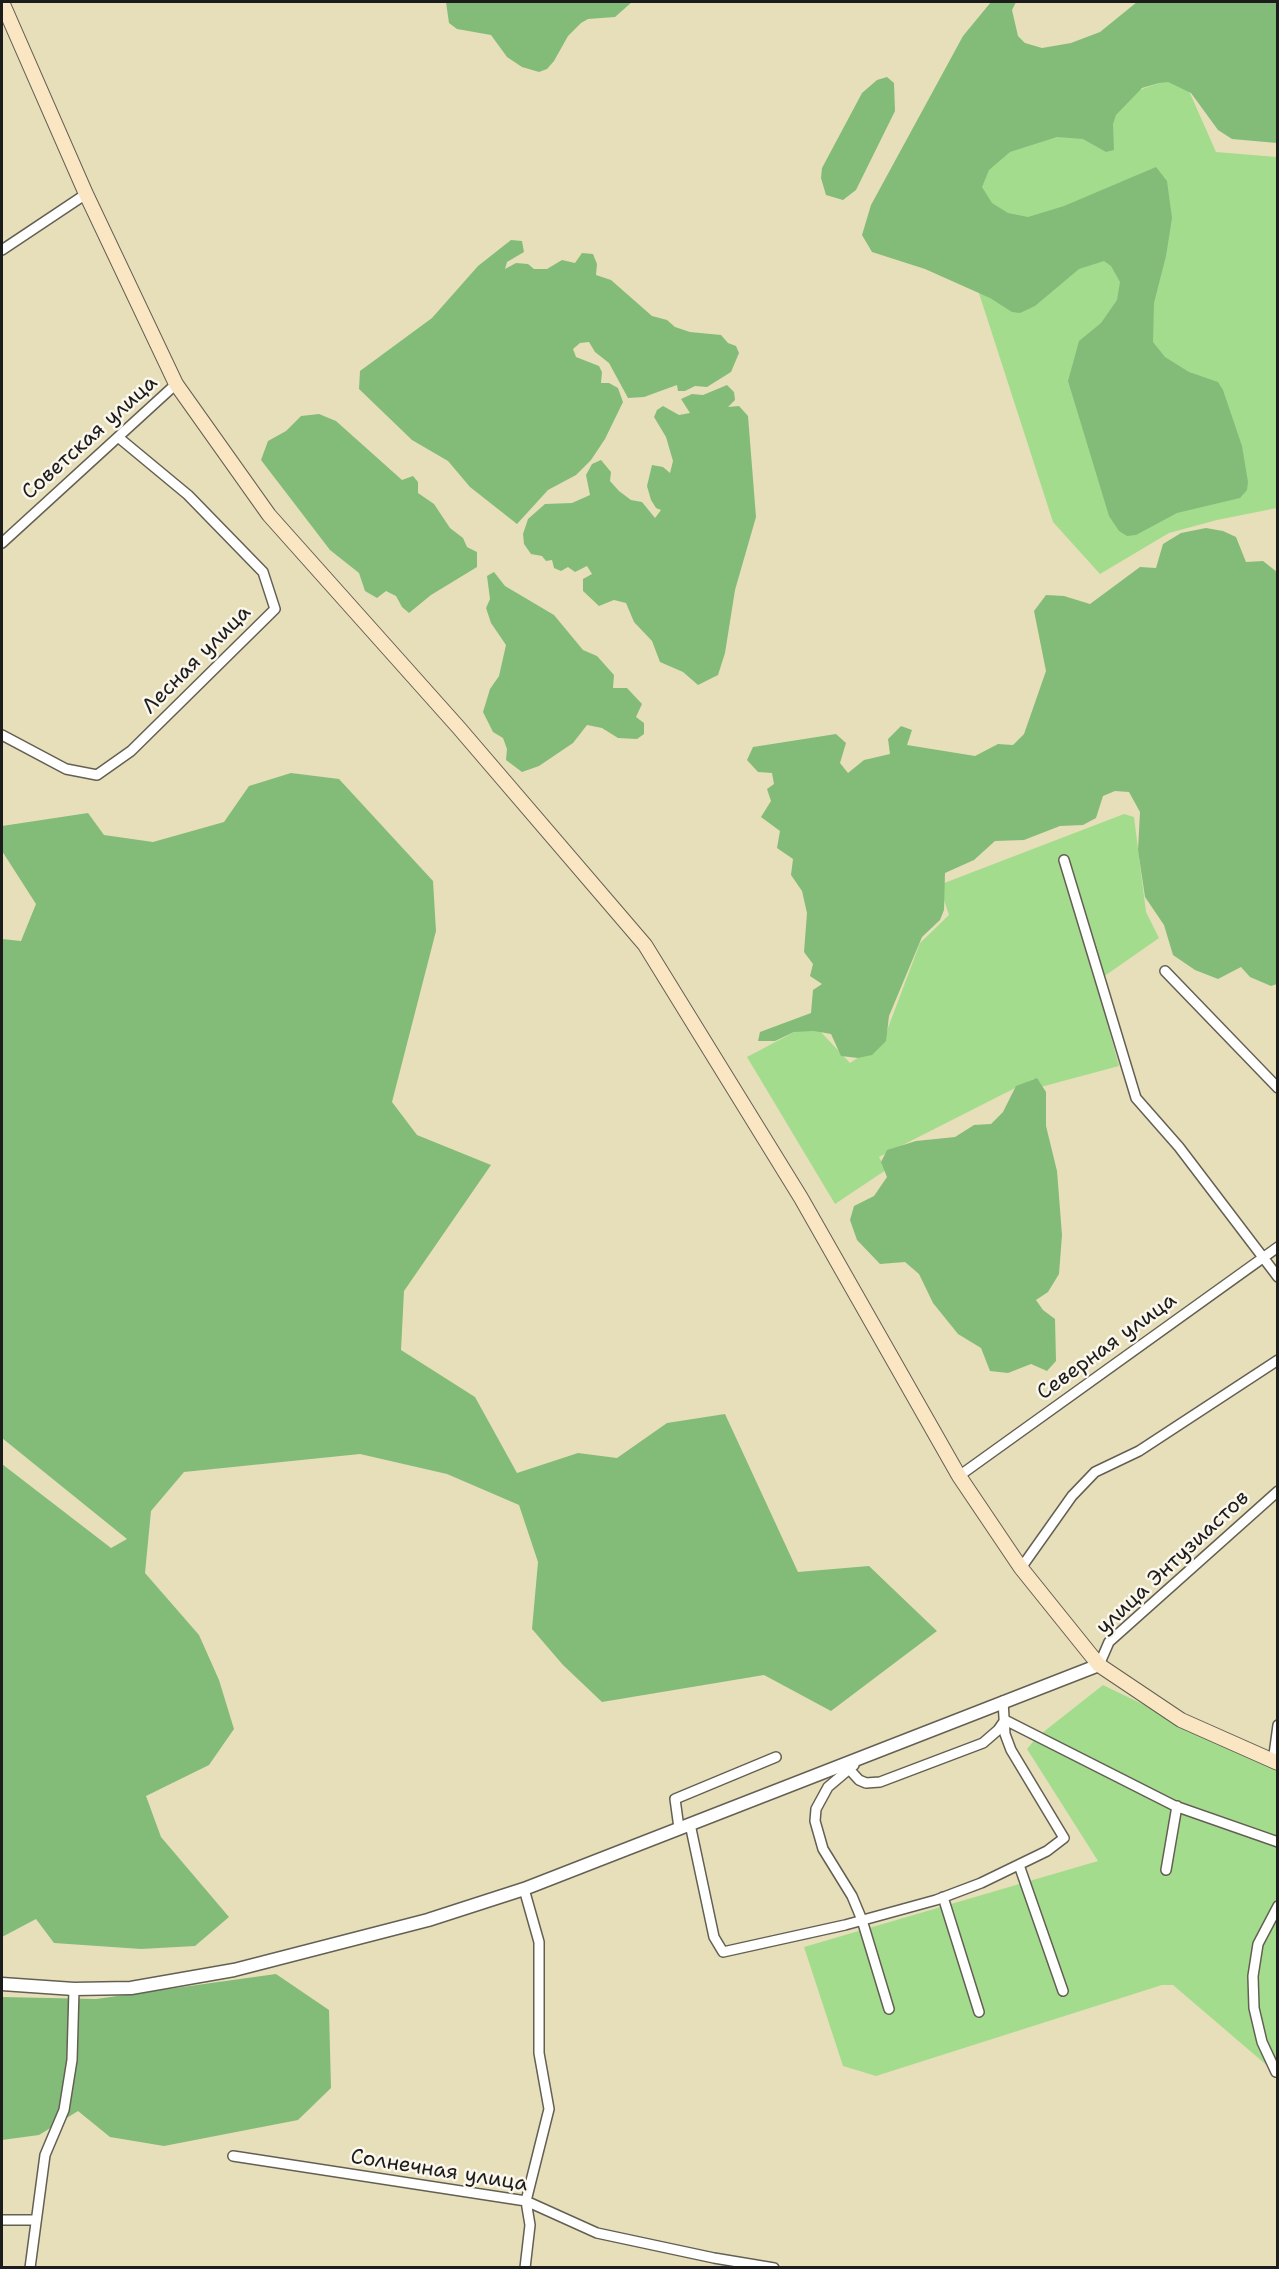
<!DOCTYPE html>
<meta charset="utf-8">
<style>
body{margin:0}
#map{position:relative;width:1279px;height:2269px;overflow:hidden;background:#e7dfba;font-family:"Shantell Sans",sans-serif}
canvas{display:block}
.frame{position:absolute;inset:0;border:3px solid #1c1c1c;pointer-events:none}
</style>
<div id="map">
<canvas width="1279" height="2269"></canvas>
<div class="frame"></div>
</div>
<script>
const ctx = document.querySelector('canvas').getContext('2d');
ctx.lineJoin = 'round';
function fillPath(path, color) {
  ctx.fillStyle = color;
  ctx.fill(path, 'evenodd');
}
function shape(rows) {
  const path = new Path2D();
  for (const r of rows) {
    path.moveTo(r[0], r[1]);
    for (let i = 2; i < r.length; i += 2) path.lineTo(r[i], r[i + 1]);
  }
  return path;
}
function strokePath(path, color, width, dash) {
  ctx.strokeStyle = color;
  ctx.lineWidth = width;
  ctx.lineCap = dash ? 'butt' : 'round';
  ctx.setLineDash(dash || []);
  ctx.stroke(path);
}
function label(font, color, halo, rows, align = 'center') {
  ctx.font = font + ' "Shantell Sans",sans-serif';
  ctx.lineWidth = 5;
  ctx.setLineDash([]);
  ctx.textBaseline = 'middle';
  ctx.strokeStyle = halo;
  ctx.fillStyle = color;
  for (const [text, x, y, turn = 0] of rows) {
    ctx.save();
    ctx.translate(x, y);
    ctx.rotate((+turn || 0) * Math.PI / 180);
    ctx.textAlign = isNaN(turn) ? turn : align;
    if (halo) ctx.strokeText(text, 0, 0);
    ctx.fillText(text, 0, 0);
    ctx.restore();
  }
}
fillPath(shape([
 [1182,75,1216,152,1277,157,1277,508,1217,520,1169,533,1100,574,1053,522,965,250,962,152],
 [1124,814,1134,817,1146,912,1159,938,1096,982,1119,1066,1037,1088,1033,1079,879,1157,886,1170,835,1204,747,1057,800,1029,819,1030,850,1063,883,1041,920,943,949,915,939,885],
 [1103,1685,1277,1769,1277,2074,1173,1985,1162,1985,876,2076,843,2066,804,1947,1098,1861,1027,1749,1037,1737]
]), '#a4dc8e');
fillPath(shape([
 [446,2,632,2,615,17,588,19,581,23,568,36,554,61,547,69,539,72,522,67,507,57,491,35,457,29,449,23],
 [991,2,1016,2,1012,10,1018,36,1025,43,1042,48,1071,43,1100,32,1137,2,1277,2,1277,143,1232,139,1218,130,1191,93,1168,82,1159,83,1142,88,1116,115,1113,124,1114,150,1106,152,1083,139,1057,137,1010,152,989,170,982,187,992,203,1008,213,1028,217,1064,206,1156,167,1167,181,1172,218,1166,256,1154,303,1153,342,1165,357,1189,372,1218,382,1223,390,1242,446,1248,482,1247,490,1240,498,1177,513,1136,535,1127,536,1119,531,1109,516,1068,381,1079,341,1101,323,1117,300,1120,282,1111,266,1104,261,1079,269,1035,306,1020,313,1012,312,990,298,925,269,872,252,862,235,871,205,963,36],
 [887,77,894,83,895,111,856,190,843,200,826,195,821,178,822,168,862,93,877,80],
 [511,240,522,241,524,252,507,262,505,269,516,263,528,264,534,269,547,269,562,260,575,263,582,253,593,254,597,264,596,275,611,280,652,316,667,320,675,327,690,332,721,335,728,343,736,346,739,353,731,372,707,387,695,386,685,391,678,391,677,385,644,397,628,398,609,363,595,352,589,342,580,343,573,349,576,357,599,366,602,372,601,383,609,383,618,388,623,402,605,439,591,460,576,475,548,490,517,524,470,487,448,461,412,440,359,389,360,371,432,318,478,266],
 [727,385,734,392,735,400,728,407,739,406,748,416,756,517,735,590,725,653,718,675,698,685,683,672,660,662,652,641,634,622,626,603,614,600,599,606,583,591,583,579,592,574,587,566,575,572,568,567,561,571,554,568,552,560,546,561,542,556,531,554,524,544,523,534,528,519,545,504,572,503,590,495,586,475,592,464,601,460,611,472,610,481,619,491,631,500,642,502,655,518,661,510,656,508,651,500,647,486,652,465,663,467,670,473,673,461,666,437,654,417,657,410,663,406,679,415,690,413,681,399,692,394,703,395],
 [319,414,336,421,402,480,413,476,418,482,418,493,434,504,450,528,463,538,467,547,477,552,477,567,431,595,409,613,402,607,396,596,386,591,377,598,365,591,359,573,330,550,261,460,268,441,286,431,301,416],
 [1206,528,1223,531,1236,537,1246,562,1263,561,1277,572,1277,984,1271,986,1250,977,1241,967,1218,979,1195,970,1173,955,1164,925,1145,897,1138,850,1140,812,1129,792,1115,791,1103,796,1096,818,1083,825,1060,826,1024,840,995,841,974,860,945,873,944,910,940,920,922,937,889,1016,886,1041,872,1055,858,1058,841,1056,831,1034,814,1031,794,1032,775,1041,758,1041,760,1032,811,1013,813,990,822,984,810,976,813,964,804,952,807,913,802,891,791,875,793,859,777,848,780,831,761,817,771,801,767,789,774,784,772,773,758,772,747,760,753,747,836,734,846,743,840,763,848,773,864,760,890,754,888,739,901,726,912,730,907,745,975,756,998,744,1013,745,1024,734,1046,671,1034,611,1046,595,1064,596,1090,604,1140,567,1156,568,1163,544,1181,533],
 [494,572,505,586,554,615,583,650,597,656,614,675,613,688,627,688,642,704,636,717,644,723,644,734,637,739,618,738,602,728,587,725,573,743,539,766,522,772,506,760,507,749,503,738,493,732,483,712,490,689,499,676,506,645,491,623,486,608,490,599,487,576],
 [291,773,339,779,433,881,436,931,392,1102,417,1135,491,1165,404,1291,401,1350,475,1397,517,1473,578,1453,617,1458,667,1423,725,1414,798,1572,869,1566,937,1631,831,1711,764,1675,602,1702,563,1665,532,1629,538,1562,519,1505,447,1474,360,1454,184,1472,151,1511,145,1573,199,1635,219,1680,234,1729,209,1765,146,1796,161,1837,229,1917,195,1946,141,1949,54,1943,36,1919,2,1937,2,1464,111,1548,127,1539,2,1438,2,939,21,941,36,904,2,851,2,826,88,813,104,835,153,842,224,822,249,786],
 [1037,1078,1046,1092,1046,1126,1057,1171,1062,1235,1059,1274,1048,1292,1036,1300,1043,1310,1055,1319,1056,1361,1047,1371,1031,1364,1008,1373,990,1371,981,1348,958,1334,933,1303,919,1274,905,1262,880,1264,857,1240,850,1220,854,1206,874,1196,887,1177,881,1162,887,1150,916,1141,955,1137,974,1125,991,1124,1003,1112,1016,1086],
 [276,1974,329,2010,331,2088,298,2120,164,2146,110,2137,78,2111,39,2135,2,2140,2,1997,96,1999]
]), '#83bc79');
const minor = shape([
 [2,250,86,194],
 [2,543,176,384],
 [2,735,66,769,97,775,131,751,275,609,263,572,188,495,118,437],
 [1064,860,1136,1098,1179,1147,1278,1277],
 [1165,971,1278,1088],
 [959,1476,1278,1247],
 [1021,1568,1072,1496,1095,1472,1139,1451,1278,1360],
 [1099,1665,1109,1642,1278,1491],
 [1273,1762,1278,1725],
 [854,1765,828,1787,816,1809,815,1821,823,1849,852,1896,862,1920,889,2009],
 [849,1769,859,1780,866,1783,880,1782,983,1743,998,1730,1005,1720,1175,1806,1278,1842],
 [690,1824,714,1937,723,1952,845,1925,936,1900,981,1883,1047,1851,1064,1838,1011,1750,1005,1734,1003,1701],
 [679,1828,675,1799,776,1757],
 [1019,1865,1063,1991],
 [1166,1870,1177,1806],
 [524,1889,539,1942,539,2053,549,2109,526,2201,530,2225,525,2268],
 [943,1897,979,2012],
 [1276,2072,1262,2042,1254,2008,1253,1976,1258,1944,1278,1906],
 [233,2156,526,2201,597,2233,714,2258,774,2268],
 [2,2220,36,2220],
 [30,2268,45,2155,64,2110,72,2060,74,1989]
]);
const tertiary = shape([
 [2,1984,74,1989,131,1988,234,1970,428,1920,524,1889,1099,1665]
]);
const secondary = shape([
 [2,2,86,194,176,384,269,515,459,728,645,945,801,1198,959,1476,1021,1568,1099,1665,1181,1720,1278,1763]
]);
strokePath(minor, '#636053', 12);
strokePath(tertiary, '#636053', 15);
strokePath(secondary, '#636053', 16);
strokePath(minor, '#fff', 9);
strokePath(tertiary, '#fff', 12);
strokePath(secondary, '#fbe6c4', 14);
label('21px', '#1c1c1c', '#fbf7ec', [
 ["Советская улица",90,438,-42],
 ["Лесная улица",197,660,-45],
 ["Северная улица",1107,1347,-36],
 ["улица Энтузиастов",1173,1563,-43],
 ["Солнечная улица",439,2171,9]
]);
</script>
